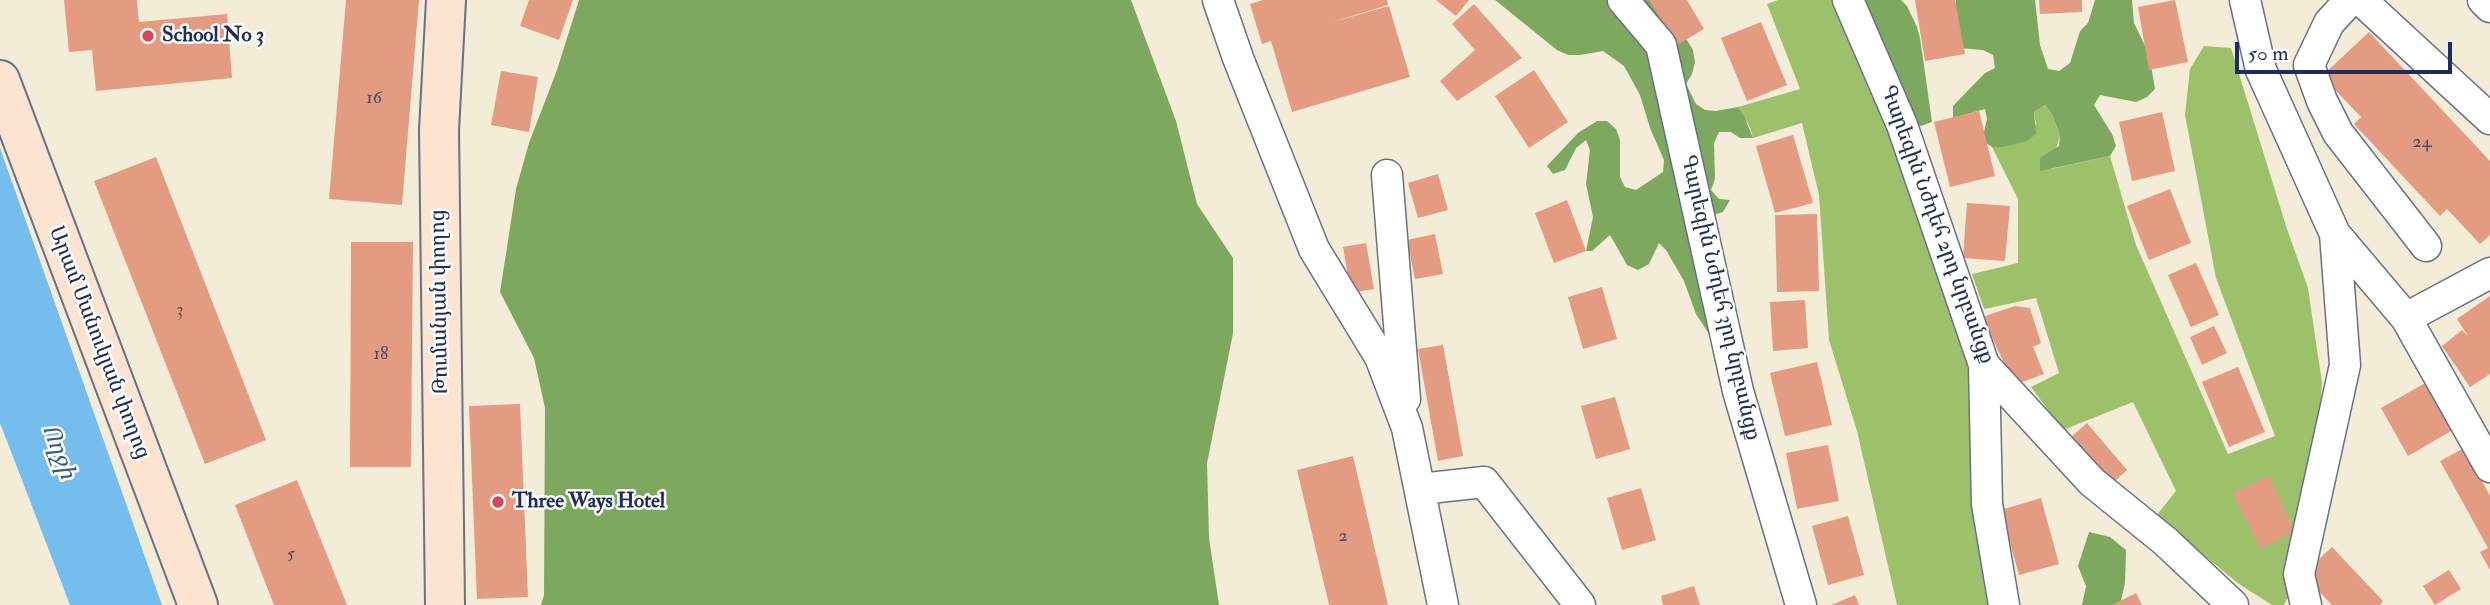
<!DOCTYPE html>
<meta charset="utf-8">
<style>
body{margin:0}
#map{position:relative;width:2490px;height:605px;overflow:hidden;background:#f3ecd6;font-family:"IM FELL Double Pica",serif}
canvas{display:block}
.scale{position:absolute;left:2235px;top:42px;width:217px;height:32px;box-sizing:border-box;border:4px solid #1b2f5e;border-top:0;padding-left:9px;font-size:21px;line-height:24px;white-space:nowrap;color:#1b2f5e;-webkit-text-stroke:5px #fdfcf7;paint-order:stroke}
</style>
<div id="map">
<canvas width="2490" height="605"></canvas>
<div class="scale">50 m</div>
</div>
<script>
const ctx = document.querySelector('canvas').getContext('2d');
ctx.lineJoin = 'round';
function fillPath(path, color) {
  ctx.fillStyle = color;
  ctx.fill(path, 'evenodd');
}
function shape(rows) {
  const path = new Path2D();
  for (const r of rows) {
    path.moveTo(r[0], r[1]);
    for (let i = 2; i < r.length; i += 2) path.lineTo(r[i], r[i + 1]);
  }
  return path;
}
function strokePath(path, color, width, dash) {
  ctx.strokeStyle = color;
  ctx.lineWidth = width;
  ctx.lineCap = dash ? 'butt' : 'round';
  ctx.setLineDash(dash || []);
  ctx.stroke(path);
}
function label(font, color, halo, rows, align = 'center') {
  ctx.font = font + ' "IM FELL Double Pica","Noto Serif Armenian",serif';
  ctx.lineWidth = 5;
  ctx.setLineDash([]);
  ctx.textBaseline = 'middle';
  ctx.strokeStyle = halo;
  ctx.fillStyle = color;
  for (const [text, x, y, turn = 0] of rows) {
    ctx.save();
    ctx.translate(x, y);
    ctx.rotate((+turn || 0) * Math.PI / 180);
    ctx.textAlign = isNaN(turn) ? turn : align;
    if (halo) ctx.strokeText(text, 0, 0);
    ctx.fillText(text, 0, 0);
    ctx.restore();
  }
}
fillPath(shape([
 [1778,0,1838,0,1902,141,1964,350,1983,448,1997,605,1897,605,1857,431,1829,340,1819,195,1802,123,1753,138,1750,127,1738,107,1800,89,1767,4],
 [2204,46,2231,48,2287,229,2308,288,2315,336,2322,382,2317,459,2293,587,2284,605,2272,605,2239,584,2156,516,2176,491,2133,402,2063,430,2031,387,2059,373,2036,298,1984,309,1972,274,2018,263,2018,199,1992,147,2003,147,2036,124,2034,112,2045,105,2052,114,2060,135,2051,169,2110,156,2136,245,2228,454,2275,436,2216,278,2185,115,2190,69]
]), '#9dc16b');
fillPath(shape([
 [579,0,1131,0,1176,121,1197,204,1233,258,1233,333,1207,463,1209,538,1219,605,541,605,544,595,545,408,534,358,500,292,516,189,529,143,557,70],
 [1495,0,1654,0,1668,26,1687,40,1693,50,1695,62,1692,74,1686,84,1696,104,1705,110,1716,111,1738,107,1744,116,1753,138,1740,138,1731,132,1719,132,1714,143,1715,179,1711,190,1719,199,1730,200,1723,212,1701,219,1718,340,1709,334,1696,314,1684,281,1666,250,1659,243,1649,264,1638,270,1627,265,1610,235,1592,251,1586,251,1593,217,1586,184,1590,150,1586,140,1576,148,1565,170,1553,174,1547,166,1578,133,1597,121,1607,121,1616,129,1620,140,1620,177,1625,187,1636,190,1663,172,1664,160,1650,128,1640,95,1624,66,1603,51,1580,55,1568,55,1557,50],
 [1857,0,1901,0,1907,6,1917,27,1920,38,1932,122,1921,126,1909,121],
 [1956,0,2035,0,2040,45,2048,69,2059,71,2070,63,2080,31,2088,23,2095,0,2132,0,2134,23,2149,54,2155,89,2147,97,2136,102,2100,95,2094,105,2112,134,2116,146,2110,156,2040,171,2040,158,2059,146,2060,135,2052,114,2045,105,2034,112,2036,134,2027,141,2003,147,1992,147,1982,140,1987,119,1985,109,1953,118,1953,106,1985,73,1995,68,1993,55,1983,50,1959,48,1954,25],
 [2089,532,2110,537,2126,550,2125,583,2120,605,2082,605,2086,586,2078,566]
]), '#7ea75f');
fillPath(shape([
 [0,148,162,605,70,605,0,423]
]), '#75bded');
fillPath(shape([
 [64,0,137,0,139,22,227,14,232,78,96,91,92,50,69,52],
 [346,0,419,0,402,205,329,199],
 [529,0,573,0,559,40,520,26],
 [1263,0,1387,0,1388,5,1329,23,1389,6,1410,77,1292,112,1271,41,1262,44,1250,4],
 [1436,0,1469,0,1456,16],
 [1649,0,1687,0,1704,29,1677,45],
 [1915,0,1955,0,1965,54,1925,61],
 [2039,0,2082,0,2082,12,2040,14],
 [2175,0,2188,62,2149,70,2138,7],
 [1474,4,1522,58,1457,101,1440,81,1475,50,1452,24],
 [1761,22,1787,85,1747,101,1721,38],
 [2369,32,2490,161,2490,235,2480,244,2447,209,2440,216,2354,124,2361,117,2322,76],
 [1534,70,1568,122,1529,148,1495,96],
 [501,71,538,77,529,132,491,125],
 [1979,111,1995,176,1950,187,1934,122],
 [2162,112,2175,171,2132,181,2119,122],
 [1793,135,1813,203,1775,213,1756,146],
 [156,157,266,440,205,464,94,181],
 [1438,174,1448,210,1418,218,1408,183],
 [2170,189,2191,243,2149,260,2127,206],
 [1567,200,1586,251,1554,263,1535,213],
 [1967,203,2010,206,2005,261,1963,258],
 [1817,214,1819,291,1777,292,1775,215],
 [1435,234,1443,274,1415,279,1407,240],
 [351,242,413,242,411,467,350,467],
 [1366,243,1374,289,1351,293,1343,247],
 [2196,263,2219,315,2191,327,2168,275],
 [1602,287,1617,339,1583,349,1568,297],
 [2490,296,2490,374,2470,387,2442,346,2462,330,2468,336,2457,319],
 [1805,300,1808,348,1773,351,1770,302],
 [2015,306,2030,308,2041,343,2033,347,2044,374,2022,382,2007,369,1982,317],
 [2214,326,2227,353,2202,365,2190,337],
 [1443,345,1463,456,1438,461,1418,349],
 [1817,362,1832,425,1785,436,1770,373],
 [2238,367,2265,432,2229,447,2202,382],
 [2427,382,2453,430,2408,456,2381,408],
 [1615,397,1630,449,1596,459,1581,406],
 [520,404,528,597,477,599,469,406],
 [2087,423,2127,470,2104,491,2063,444],
 [1828,445,1839,501,1797,509,1786,453],
 [2464,448,2490,496,2490,570,2480,552,2488,548,2440,461],
 [1353,456,1388,605,1329,605,1297,470],
 [2269,476,2295,531,2260,549,2233,493],
 [297,480,347,605,274,605,235,505],
 [1641,488,1656,540,1622,550,1607,498],
 [2041,498,2059,564,2019,575,2001,510],
 [1848,516,1864,575,1828,585,1812,526],
 [2332,547,2383,601,2380,605,2332,605,2314,586,2317,561],
 [2449,570,2461,589,2435,605,2423,586],
 [1694,586,1700,605,1663,605,1661,596],
 [2136,593,2142,605,2112,605],
 [1855,595,1859,605,1831,605]
]), '#e39c82');
const street = shape([
 [1218,0,1238,58,1314,249,1380,357,1407,428,1443,605],
 [1623,0,1661,45,1738,391,1801,605],
 [1848,0,1902,125,1984,365,2092,482,2165,541,2233,605],
 [2245,0,2261,70,2335,234,2406,318,2490,467],
 [2350,0,2329,23,2309,65,2322,101,2338,133,2426,246],
 [2361,0,2490,119],
 [2483,0,2490,7],
 [1387,175,1405,399],
 [2406,318,2490,273],
 [1984,365,1987,504,2004,605],
 [1420,489,1484,482,1580,605],
 [2306,605,2299,574,2345,365,2335,234]
]);
const secondary = shape([
 [0,80,198,605],
 [445,605,439,130,446,0]
]);
strokePath(street, '#677188', 33);
strokePath(secondary, '#677188', 42);
strokePath(street, '#fff', 30);
strokePath(secondary, '#fde4d1', 38);
for (const [x, y, r, color] of [
 [148,36,7,"#d1495b"],
 [498,502,7,"#d1495b"]
]) {
  const dot = new Path2D();
  dot.arc(x, y, r, 0, 2 * Math.PI);
  ctx.fillStyle = color;
  ctx.fill(dot);
  strokePath(dot, '#fdfcf7', 2.5);
}
label('18px', '#4d4a67', null, [
 ["16",374,99],
 ["24",2422,143],
 ["3",180,311],
 ["18",381,355],
 ["2",1343,537],
 ["5",291,555]
]);
label('bold 21px', '#1b2f5e', '#fdfcf7', [
 ["School No 3",162,36],
 ["Three Ways Hotel",512,502]
], 'left');
label('21px', '#1b2f5e', '#fdfcf7', [
 ["Գարեգին Նժդեհ 2րդ նրբանցք",1936,225,70],
 ["Գարեգին Նժդեհ 3րդ նրբանցք",1719,298,77],
 ["Թումանյան փողոց",441,302,-91],
 ["Արամ Մանուկյան փողոց",98,343,69]
]);
label('italic 23px', '#365a89', '#fdfcf7', [
 ["Ողջի",57,452,70]
]);
</script>
